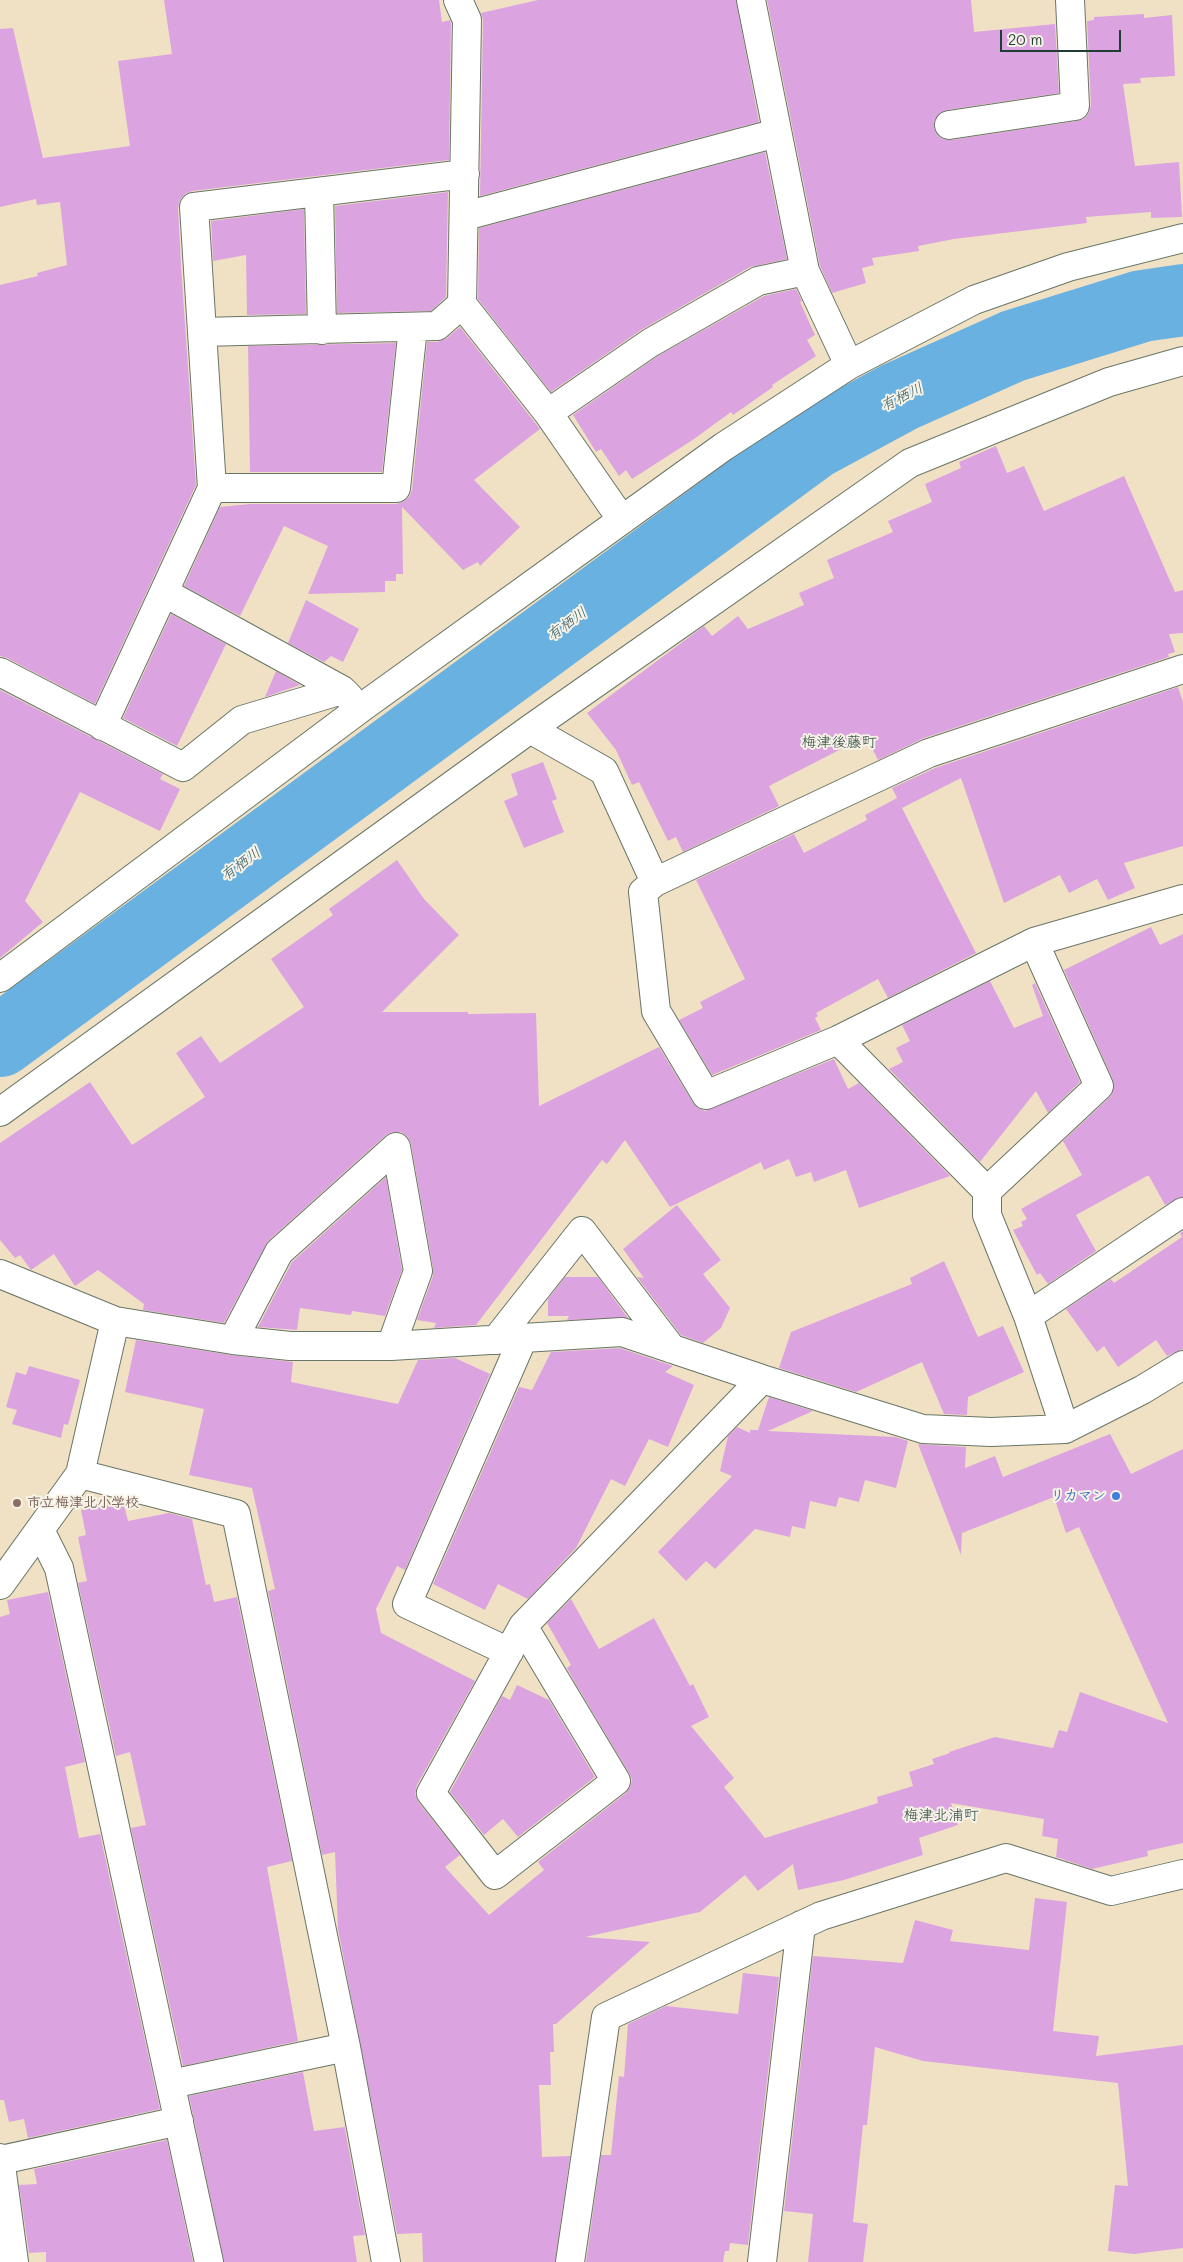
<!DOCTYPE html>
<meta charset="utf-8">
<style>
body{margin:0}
#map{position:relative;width:1183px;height:2262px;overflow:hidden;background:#f0e1c4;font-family:Mali,sans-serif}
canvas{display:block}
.scale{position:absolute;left:1000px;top:30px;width:121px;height:22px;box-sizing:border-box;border:2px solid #1f3d34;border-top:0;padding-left:6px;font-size:15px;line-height:18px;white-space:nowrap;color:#1f3d34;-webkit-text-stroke:4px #f7f3e8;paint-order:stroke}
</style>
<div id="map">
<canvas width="1183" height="2262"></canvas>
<div class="scale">20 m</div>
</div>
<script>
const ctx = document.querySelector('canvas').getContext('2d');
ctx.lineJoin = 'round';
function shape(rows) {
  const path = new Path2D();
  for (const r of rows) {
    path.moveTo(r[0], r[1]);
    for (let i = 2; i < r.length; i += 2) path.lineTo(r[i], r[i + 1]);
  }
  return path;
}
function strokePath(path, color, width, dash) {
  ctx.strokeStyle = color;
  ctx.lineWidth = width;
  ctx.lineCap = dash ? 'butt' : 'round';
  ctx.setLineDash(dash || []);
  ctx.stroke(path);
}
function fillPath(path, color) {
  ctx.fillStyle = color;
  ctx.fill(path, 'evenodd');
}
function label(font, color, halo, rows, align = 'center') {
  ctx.font = font + ' Mali,"Klee One",sans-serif';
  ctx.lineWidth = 4;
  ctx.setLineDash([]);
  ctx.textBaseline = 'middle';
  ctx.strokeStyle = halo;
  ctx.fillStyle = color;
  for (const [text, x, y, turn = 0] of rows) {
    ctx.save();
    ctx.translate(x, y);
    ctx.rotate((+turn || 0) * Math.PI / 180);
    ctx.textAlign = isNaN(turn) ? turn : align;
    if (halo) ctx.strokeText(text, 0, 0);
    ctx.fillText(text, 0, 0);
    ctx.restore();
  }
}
strokePath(shape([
 [0,1041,814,443,899,397,1013,346,1142,306,1183,300]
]), '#69b1e1', 72);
fillPath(shape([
 [164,0,439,0,442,22,450,20,451,23,449,160,192,191,185,194,180,200,178,208,181,265,196,485,95,704,7,658,0,656,0,285,38,276,37,273,67,265,60,202,37,205,36,199,0,207,0,29,13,28,43,158,130,146,118,61,172,54],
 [538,0,736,0,759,122,480,196,483,20,481,13],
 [767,0,971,0,974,32,1055,24,1059,93,947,110,940,113,935,119,934,128,937,135,943,139,951,140,1077,121,1084,119,1089,113,1091,105,1087,21,1094,20,1094,17,1144,14,1144,18,1172,15,1175,76,1140,78,1141,83,1123,84,1135,166,1179,162,1182,217,1151,218,1151,212,1086,217,1087,223,954,239,918,246,919,251,872,258,874,265,862,268,866,283,832,293,820,266],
 [765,152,787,259,750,267,641,330,551,392,478,299,479,228],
 [448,192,446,297,431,311,337,313,335,206],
 [304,209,306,314,247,315,246,255,213,261,211,221],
 [796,289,802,301,800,302,815,335,807,340,816,356,772,385,773,387,733,415,731,412,694,439,632,479,626,470,619,476,601,449,596,452,573,415,658,356,764,296],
 [460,327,540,429,474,480,520,527,480,566,478,562,463,570,402,507,403,574,396,574,396,581,385,581,385,592,308,594,328,546,284,526,240,616,184,586,220,507,250,504,396,504,403,502,409,497,412,490,427,342,437,342,447,338],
 [396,343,382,472,250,472,248,346],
 [996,446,1007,473,1024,466,1044,511,1124,476,1175,592,1183,590,1183,633,1169,634,1175,652,1168,654,1169,657,924,738,878,760,868,740,847,750,845,747,769,786,779,806,683,852,676,837,668,841,639,782,632,785,616,750,587,713,704,626,712,636,738,616,748,629,804,605,799,593,834,578,827,560,893,532,888,521,932,502,925,484,961,468,959,462],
 [306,600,359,629,343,662,331,656,324,662,288,643],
 [171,614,226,644,177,746,123,718],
 [276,671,300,685,265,697],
 [1178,687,1183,702,1183,846,1124,863,1135,888,1108,900,1097,879,1069,893,1060,875,1004,903,961,778,902,808,892,788,935,768],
 [0,690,163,774,160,779,180,789,160,831,80,792,25,901,43,922,0,958],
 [543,762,557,799,552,801,564,832,524,848,504,801,518,795,511,774],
 [897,798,976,953,888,998,878,979,816,1013,818,1016,815,1018,821,1030,712,1075,679,1020,703,1008,700,1002,745,979,696,880,794,834,804,853,867,820,865,815],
 [397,860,424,899,459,935,382,1012,468,1012,468,1014,536,1013,539,1106,659,1047,693,1103,698,1108,705,1111,834,1059,848,1089,859,1083,950,1176,859,1208,846,1170,814,1182,811,1172,796,1177,789,1159,764,1170,761,1162,670,1207,625,1140,607,1164,602,1160,476,1325,434,1328,436,1323,417,1320,433,1276,433,1268,411,1144,408,1137,401,1132,392,1132,386,1135,268,1241,224,1323,143,1310,144,1304,98,1270,75,1286,54,1254,31,1270,20,1255,15,1258,0,1240,0,1143,90,1082,132,1145,205,1097,176,1053,201,1036,220,1063,304,1007,271,959,333,915,329,909],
 [1151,927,1160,945,1183,934,1183,1197,1165,1205,1149,1176,1147,1176,1076,1215,1096,1251,1048,1284,1040,1273,1037,1275,1013,1230,1023,1226,1021,1222,1027,1219,1021,1209,1082,1175,1063,1141,1110,1097,1114,1088,1113,1080,1064,970],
 [990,981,1014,1028,1043,1016,1032,985,1035,983,1080,1082,1048,1113,1036,1091,980,1162,889,1069,903,1062,896,1048,910,1041,902,1025],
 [386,1177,402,1270,385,1316,352,1311,351,1315,300,1308,297,1330,258,1327,292,1262],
 [677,1205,721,1260,703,1274,730,1308,721,1328,703,1343,681,1335,637,1277,644,1278,623,1249],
 [1183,1231,1183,1349,1167,1356,1156,1340,1118,1367,1104,1346,1097,1352,1066,1309,1111,1279,1114,1283,1182,1237,1180,1233],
 [944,1261,978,1337,1003,1326,1024,1372,968,1397,967,1415,944,1414,922,1362,856,1392,779,1368,791,1332,912,1284,910,1278],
 [565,1277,598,1277,628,1318,567,1320,569,1316,548,1316,548,1299],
 [136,1340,231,1355,293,1362,291,1382,398,1404,418,1360,455,1358,490,1374,405,1570,397,1566,376,1609,381,1633,475,1681,417,1785,415,1794,419,1803,460,1855,445,1867,489,1915,544,1870,538,1862,626,1793,630,1787,632,1780,629,1773,574,1681,567,1668,571,1665,547,1623,571,1599,599,1649,654,1618,690,1686,693,1684,709,1717,691,1726,734,1778,724,1787,765,1838,878,1803,877,1797,913,1786,909,1772,934,1764,932,1759,950,1753,949,1752,995,1737,1053,1748,1059,1730,1067,1732,1080,1692,1168,1723,1079,1527,1066,1533,1054,1497,962,1533,961,1555,918,1444,966,1447,965,1468,995,1456,1003,1477,1110,1434,1131,1474,1183,1449,1183,1843,1147,1851,1148,1856,1092,1869,1056,1857,1058,1839,1042,1836,1044,1819,951,1803,958,1825,919,1838,923,1855,844,1880,798,1890,793,1864,758,1891,745,1875,700,1912,585,1937,650,1942,556,2024,553,2024,554,2052,550,2052,551,2085,539,2085,542,2157,570,2156,555,2262,423,2262,422,2233,397,2234,338,1929,335,1852,322,1855,268,1591,275,1589,252,1488,189,1475,204,1409,125,1392],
 [620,1348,673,1366,665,1372,694,1385,668,1447,649,1439,625,1486,611,1479,576,1548,528,1599,498,1584,485,1610,433,1584,519,1387,532,1390,551,1352],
 [29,1366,80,1380,68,1425,64,1424,61,1438,12,1424,17,1410,6,1407,16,1372,26,1375],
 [769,1397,813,1411,768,1431,895,1437,908,1441,896,1488,865,1480,859,1502,839,1497,836,1507,810,1501,805,1529,792,1526,790,1537,755,1529,715,1569,706,1561,686,1581,658,1552,732,1476,720,1471,728,1436,737,1427,750,1433,750,1430,758,1430],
 [123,1501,128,1521,169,1513,192,1519,206,1585,210,1584,214,1602,237,1597,292,1861,267,1867,298,2041,183,2066,131,1828,146,1825,130,1752,116,1756,78,1583,87,1581,78,1537,86,1535,81,1510],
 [48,1592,85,1762,65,1767,79,1838,100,1834,160,2109,28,2138,24,2119,9,2122,4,2100,0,2100,0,1617,10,1614,7,1600],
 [517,1685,549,1700,595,1777,518,1837,503,1819,484,1835,450,1792,502,1696,510,1700],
 [1035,1898,1067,1902,1053,2031,1099,2036,1096,2056,1183,2045,1183,2248,1134,2254,1108,2251,1115,2185,1128,2186,1118,2083,923,2061,875,2047,867,2125,863,2125,853,2222,868,2224,863,2262,808,2262,813,2214,784,2211,813,1956,903,1963,915,1920,953,1930,950,1941,1029,1950],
 [743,1973,779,1977,748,2245,730,2243,729,2251,725,2251,723,2262,586,2262,601,2155,611,2155,619,2076,624,2077,628,2024,666,2006,738,2014],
 [303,2072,314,2131,345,2127,344,2124,365,2235,353,2236,357,2262,224,2262,189,2096],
 [167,2140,193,2262,46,2262,46,2252,29,2253,19,2185,37,2184,34,2169]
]), '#dba4e1');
const minor = shape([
 [751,0,805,271,849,365],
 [949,125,1075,106,1070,0],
 [319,192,322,330],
 [465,216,777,133],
 [462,304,548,413,622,520],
 [202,332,437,326,462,304,467,20,458,0],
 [548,413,650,343,758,281,805,271],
 [212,488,396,488,413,327],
 [165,593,342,690,349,697],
 [1183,669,929,753,655,882,643,892,656,1011,706,1095,838,1040,1034,942,1183,899],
 [0,672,183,767,242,720,342,690],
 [102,726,212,488,194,207,465,174],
 [530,729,604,771,655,882],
 [0,978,361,708,723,447,849,365,974,300,1068,267,1183,238],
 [838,1040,987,1191,987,1215,1028,1316,1065,1429],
 [0,1112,530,729,910,463,1109,382,1183,361],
 [987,1191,1099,1086,1034,942],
 [0,1274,115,1321,233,1340,290,1346,391,1346,622,1332,762,1379,923,1429,991,1432,1065,1429,1142,1390,1183,1365],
 [1028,1316,1183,1212],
 [233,1340,279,1252,396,1147,418,1271,391,1346],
 [496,1340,582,1231,672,1349],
 [80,1474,236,1514,346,2047,386,2262],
 [40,1530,59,1568,209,2262],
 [0,1585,80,1474,115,1321],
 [523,1626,616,1781,495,1875,431,1793,523,1626,762,1379],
 [509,1652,407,1604,523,1338],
 [171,2084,346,2047],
 [0,2158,14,2262],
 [1,2160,179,2121],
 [570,2262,606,2017,821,1916,1006,1858,1111,1891,1183,1874],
 [762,2262,801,1925]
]);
strokePath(minor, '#687666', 30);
strokePath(minor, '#fff', 28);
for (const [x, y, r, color] of [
 [1116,1496,5,"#3f7fe0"],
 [17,1503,5,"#8d6e63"]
]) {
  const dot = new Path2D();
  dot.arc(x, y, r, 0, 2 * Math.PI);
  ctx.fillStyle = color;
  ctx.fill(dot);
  strokePath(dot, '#f7f3e8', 2);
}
label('bold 14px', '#366cbe', '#f7f3e8', [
 ["リカマン",1106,1496]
], 'right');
label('bold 14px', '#785e54', '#f7f3e8', [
 ["市立梅津北小学校",27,1503]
], 'left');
label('italic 15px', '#325a5f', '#f7f3e8', [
 ["有栖川",902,397,-26],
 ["有栖川",567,624,-36],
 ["有栖川",241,864,-36]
]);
label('15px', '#1f3d34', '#f7f3e8', [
 ["梅津後藤町",839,742],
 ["梅津北浦町",941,1815]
]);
</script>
